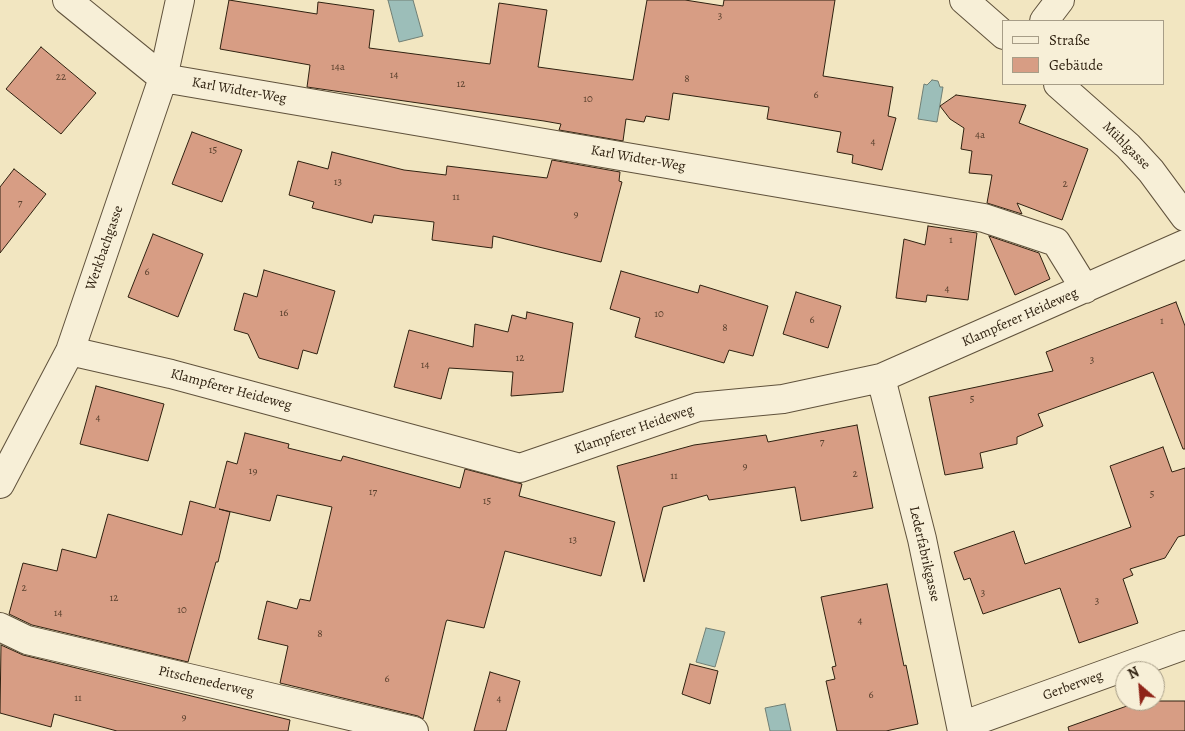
<!DOCTYPE html>
<meta charset="utf-8">
<style>
body{margin:0}
#map{position:relative;width:1185px;height:731px;overflow:hidden;background:#f2e6c1;font-family:Alegreya,serif}
canvas{display:block}
.legend{position:absolute;left:1002px;top:20px;width:162px;height:65px;box-sizing:border-box;background:#f7efd7;border:1px solid #a79d87;margin:0;padding:6px 9px;list-style:none;font-size:15px;color:#2f2110}
.legend li{display:flex;align-items:center;gap:10px;height:25px}
.legend b{width:25px;border:1px solid #a79d87}
.north{position:absolute;left:1115px;top:661px;width:50px;height:50px;box-sizing:border-box;background:#f7efd7;border:1px solid #a79d87;border-radius:50%;rotate:333deg;font-size:14px;font-weight:700;line-height:20px;text-align:center;color:#2f2110}
.north::after{content:'';display:block;margin:auto;width:18px;height:22px;background:#8f2418;clip-path:polygon(50% 0,100% 100%,50% 72%,0 100%)}
</style>
<div id="map">
<canvas width="1185" height="731"></canvas>
<ul class="legend">
<li><b style="height:6px;background:#f7efd7"></b>Straße</li>
<li><b style="height:14px;background:#d79d84"></b>Gebäude</li>
</ul>
<div class="north">N</div>
</div>
<script>
const ctx = document.querySelector('canvas').getContext('2d');
ctx.lineJoin = 'round';
function fillPath(path, color) {
  ctx.fillStyle = color;
  ctx.fill(path, 'evenodd');
}
function shape(rows) {
  const path = new Path2D();
  for (const r of rows) {
    path.moveTo(r[0], r[1]);
    for (let i = 2; i < r.length; i += 2) path.lineTo(r[i], r[i + 1]);
  }
  return path;
}
function strokePath(path, color, width, dash) {
  ctx.strokeStyle = color;
  ctx.lineWidth = width;
  ctx.lineCap = dash ? 'butt' : 'round';
  ctx.setLineDash(dash || []);
  ctx.stroke(path);
}
function label(font, color, halo, rows, align = 'center') {
  ctx.font = font + ' Alegreya,serif';
  ctx.lineWidth = 4.5;
  ctx.setLineDash([]);
  ctx.textBaseline = 'middle';
  ctx.strokeStyle = halo;
  ctx.fillStyle = color;
  for (const [text, x, y, turn = 0] of rows) {
    ctx.save();
    ctx.translate(x, y);
    ctx.rotate((+turn || 0) * Math.PI / 180);
    ctx.textAlign = isNaN(turn) ? turn : align;
    if (halo) ctx.strokeText(text, 0, 0);
    ctx.fillText(text, 0, 0);
    ctx.restore();
  }
}
const water = shape([
 [388,0,413,0,423,36,399,42,388,0],
 [932,80,938,81,940,87,943,87,937,122,918,119,924,84,927,85,932,80],
 [706,628,725,632,715,667,696,662,706,628],
 [785,704,791,731,770,731,765,708,785,704]
]);
fillPath(water, '#9cbeb9');
strokePath(water, '#707f75', 1);
const building = shape([
 [229,0,317,14,318,2,374,10,369,48,490,64,499,3,547,10,538,67,633,80,647,0,685,0,723,6,724,0,835,0,823,76,893,87,888,116,896,118,882,170,852,163,853,155,837,152,841,132,767,119,769,107,673,93,669,120,646,116,644,122,626,119,623,141,559,130,561,124,544,121,307,87,310,65,220,49,229,0],
 [41,47,96,93,61,134,6,89,41,47],
 [956,95,1026,105,1019,123,1088,149,1062,220,1017,203,1022,214,987,203,992,175,969,173,972,151,961,149,964,128,950,119,940,106,956,95],
 [192,132,242,150,222,202,172,184,192,132],
 [332,152,404,170,446,175,447,166,547,178,552,160,620,172,619,181,622,182,601,262,493,236,492,248,432,240,434,222,374,215,372,223,312,208,314,202,289,195,298,161,328,169,332,152],
 [14,169,46,194,0,253,0,187,14,169],
 [928,226,977,233,968,300,927,295,926,302,896,298,904,239,925,245,928,226],
 [153,234,203,254,178,317,128,297,153,234],
 [989,236,1039,253,1050,279,1015,295,989,236],
 [264,270,335,291,317,354,303,350,298,369,259,358,248,334,234,330,244,293,257,297,264,270],
 [621,271,698,293,700,285,768,306,753,356,729,350,724,363,635,337,640,318,610,309,621,271],
 [796,292,841,306,828,348,783,334,796,292],
 [1176,302,1185,326,1185,449,1183,449,1153,372,1038,414,1043,426,1017,437,1017,444,980,453,983,468,945,475,929,397,1053,371,1046,352,1176,302],
 [527,312,573,323,563,392,511,396,513,372,449,368,441,399,394,387,409,330,473,347,475,324,508,332,512,315,526,319,527,312],
 [96,386,164,404,148,461,80,444,96,386],
 [857,425,873,508,801,521,795,487,709,500,707,495,663,507,644,582,617,466,694,445,766,435,768,442,857,425],
 [245,433,289,444,288,448,341,461,343,456,460,488,465,469,522,484,519,496,615,522,601,576,505,551,484,628,447,620,446,622,423,719,418,716,280,683,288,646,258,639,267,601,297,609,300,599,310,601,332,507,277,495,270,521,219,509,230,512,218,562,216,562,188,662,32,625,9,614,23,563,57,571,62,549,96,558,108,514,182,535,190,501,215,508,227,461,237,464,245,433],
 [1163,447,1172,472,1185,468,1185,535,1178,537,1165,558,1130,569,1133,575,1123,579,1138,623,1079,643,1060,588,983,614,970,578,964,580,954,552,1014,531,1025,564,1131,527,1110,466,1163,447],
 [887,584,904,666,906,665,918,724,886,731,837,731,826,681,835,679,832,667,836,666,821,597,887,584],
 [1,645,23,655,290,720,288,731,117,731,54,714,51,727,0,713,1,645],
 [690,664,718,671,710,704,682,694,690,664],
 [490,672,520,681,506,731,474,731,490,672],
 [1141,701,1185,701,1185,731,1069,731,1068,727,1141,701]
]);
fillPath(building, '#d79d84');
strokePath(building, '#2f2110', 1);
const minor = shape([
 [67,0,163,78,984,218,1056,242,1085,289],
 [964,0,1004,35],
 [1044,21,1060,0],
 [1058,84,1128,146,1151,171,1185,217],
 [70,351,171,374,520,468,698,407,783,399,881,378,1185,244],
 [881,378,922,539,962,731],
 [0,484,70,351,163,78,180,0],
 [0,627,27,640,414,731],
 [961,726,1185,645]
]);
strokePath(minor, '#60523c', 30);
strokePath(minor, '#f7efd7', 28);
label('11px', '#59402d', null, [
 ["3",720,16],
 ["14a",338,67],
 ["14",394,75],
 ["22",61,77],
 ["8",687,79],
 ["12",461,84],
 ["6",816,95],
 ["10",588,99],
 ["4a",980,135],
 ["4",873,142],
 ["15",213,150],
 ["13",338,182],
 ["2",1065,184],
 ["11",456,197],
 ["7",20,203],
 ["9",576,214],
 ["1",951,240],
 ["6",147,272],
 ["4",947,289],
 ["16",284,313],
 ["10",659,314],
 ["6",812,320],
 ["1",1162,321],
 ["8",725,328],
 ["12",520,358],
 ["3",1092,360],
 ["14",425,365],
 ["5",972,399],
 ["4",98,418],
 ["7",822,442],
 ["9",745,466],
 ["19",253,471],
 ["2",855,474],
 ["11",674,476],
 ["17",373,492],
 ["5",1152,494],
 ["15",487,501],
 ["13",573,540],
 ["2",24,588],
 ["3",983,593],
 ["12",114,598],
 ["3",1097,601],
 ["10",182,610],
 ["14",58,613],
 ["4",860,621],
 ["8",320,634],
 ["6",387,679],
 ["6",871,695],
 ["11",78,698],
 ["4",499,699],
 ["9",184,717]
]);
label('14px', '#2f2110', '#f7efd7', [
 ["Karl Widter-Weg",239,91,10],
 ["Mühlgasse",1126,146,45],
 ["Karl Widter-Weg",638,159,10],
 ["Werkbachgasse",105,248,-71],
 ["Klampferer Heideweg",1020,318,-24],
 ["Klampferer Heideweg",231,390,15],
 ["Klampferer Heideweg",634,430,-19],
 ["Lederfabrikgasse",924,554,77],
 ["Pitschenederweg",206,682,13],
 ["Gerberweg",1073,686,-20]
]);
</script>
